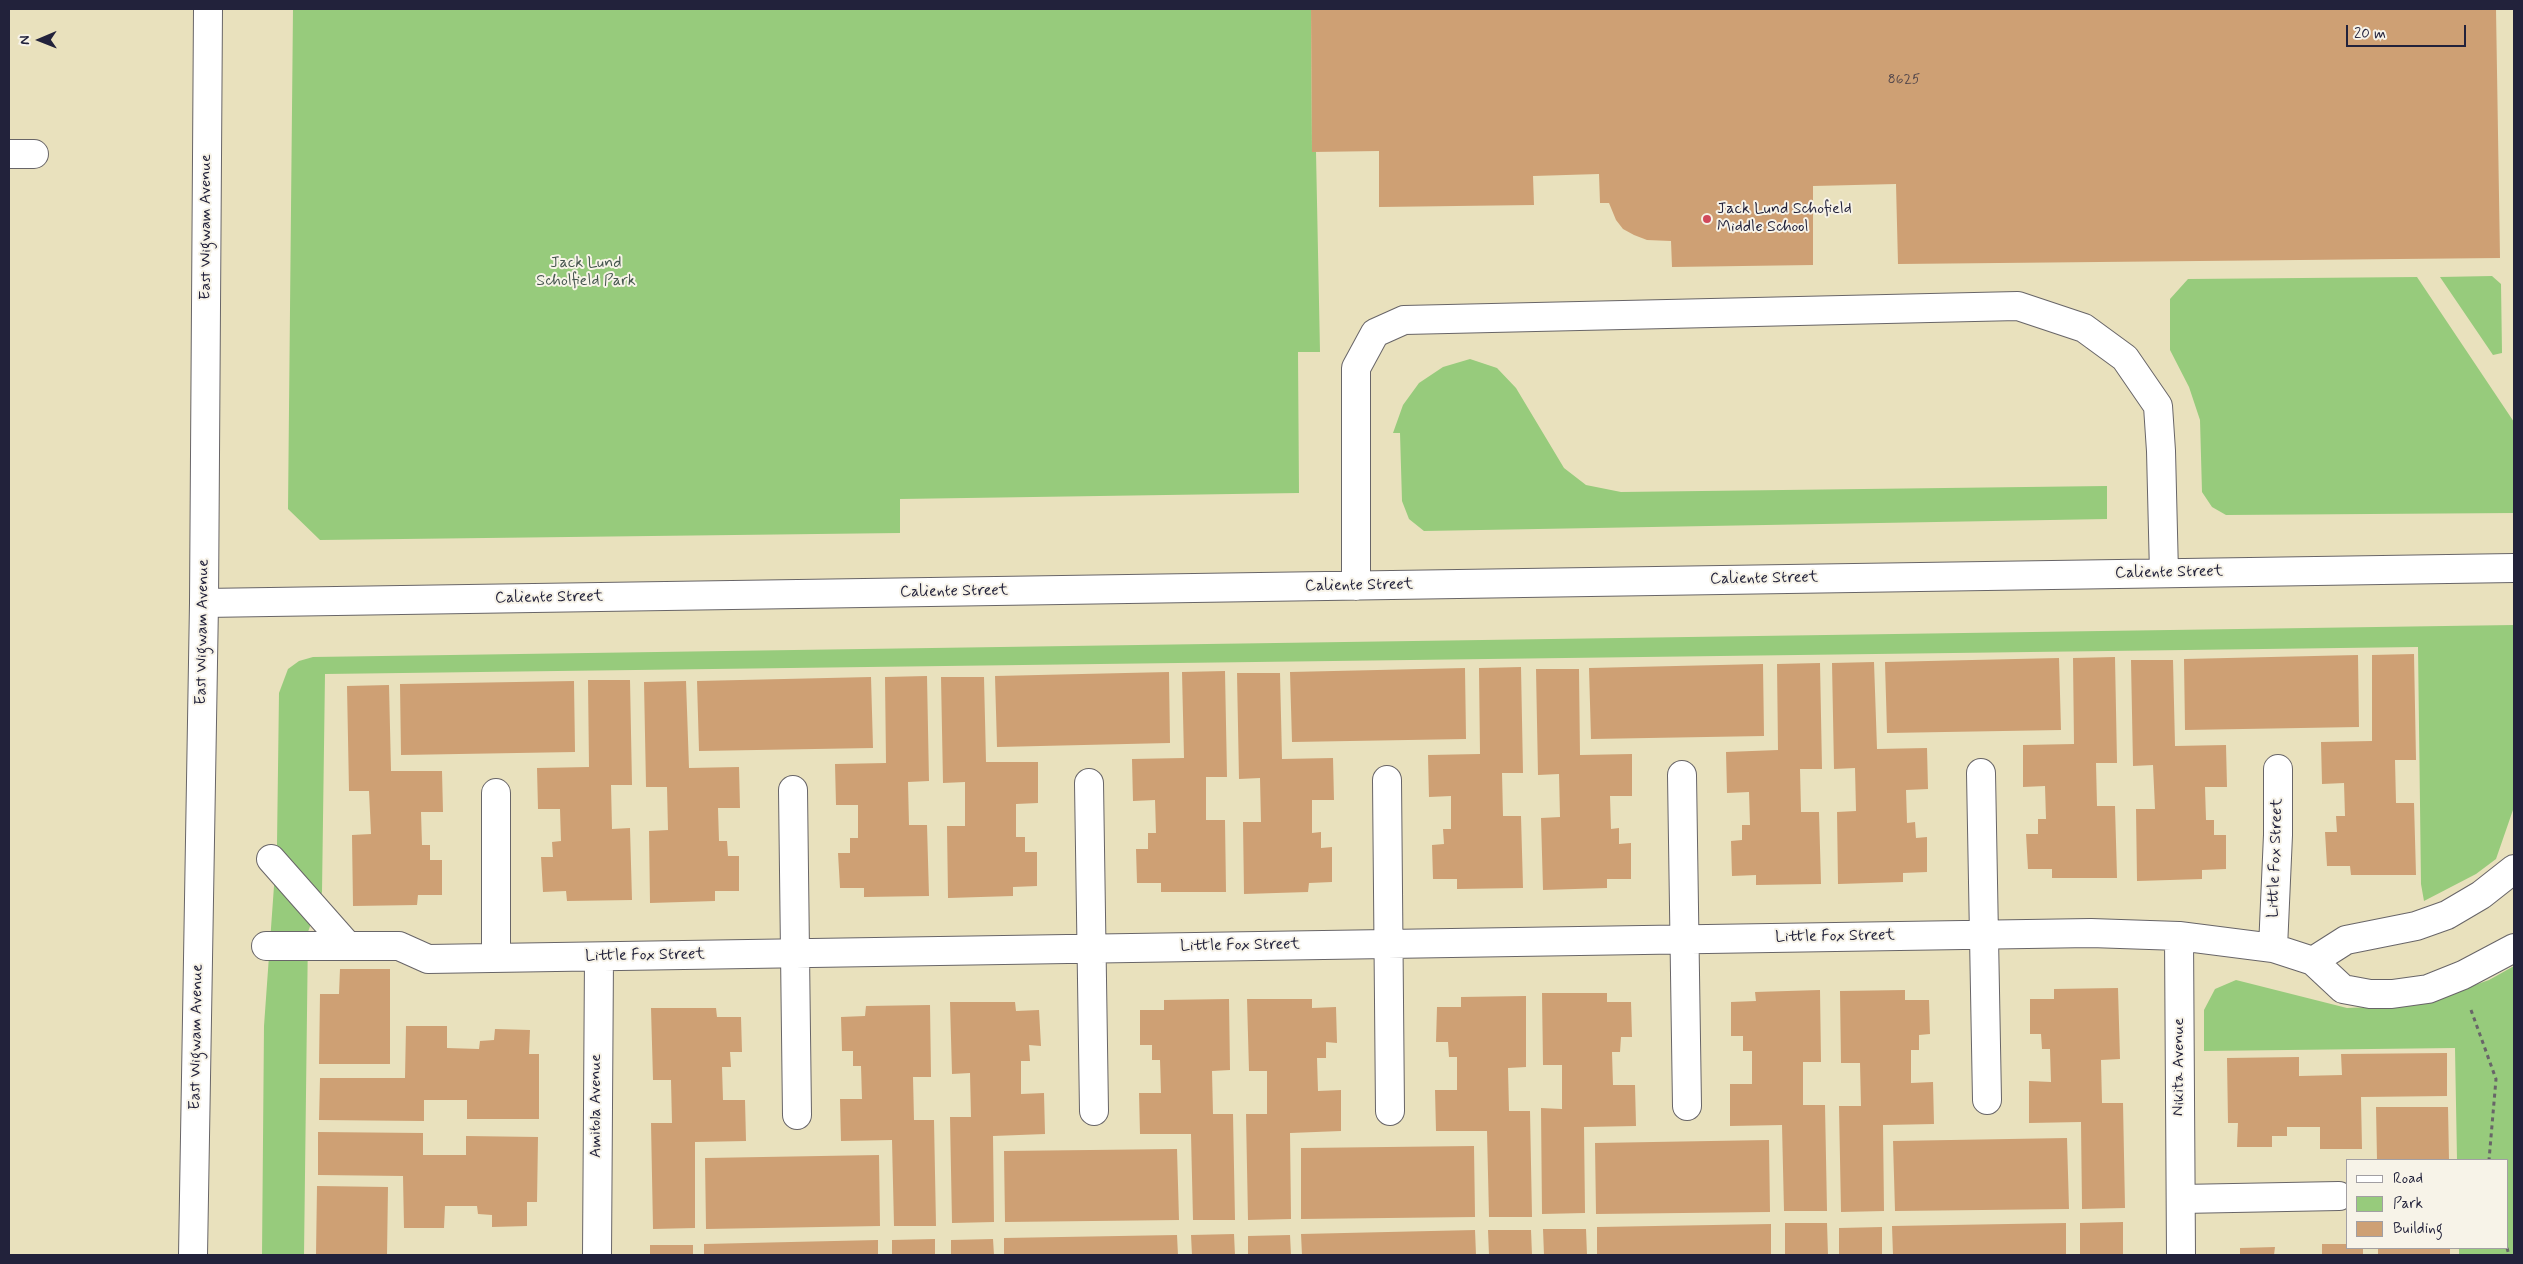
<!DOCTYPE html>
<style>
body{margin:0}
#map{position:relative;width:2523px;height:1264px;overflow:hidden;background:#e9e1bd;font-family:Mynerve,sans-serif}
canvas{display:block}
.frame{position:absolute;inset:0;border:10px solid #22223b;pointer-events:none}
.legend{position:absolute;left:2346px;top:1159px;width:162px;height:90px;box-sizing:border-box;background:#f7f3e8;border:1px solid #a29fa3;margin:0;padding:6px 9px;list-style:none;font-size:15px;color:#22223b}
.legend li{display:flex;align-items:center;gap:10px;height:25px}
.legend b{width:25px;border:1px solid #a29fa3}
.north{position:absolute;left:15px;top:15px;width:50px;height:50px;-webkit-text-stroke:4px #f7f3e8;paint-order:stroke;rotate:269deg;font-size:14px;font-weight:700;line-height:20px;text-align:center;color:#22223b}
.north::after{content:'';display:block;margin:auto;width:18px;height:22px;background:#22223b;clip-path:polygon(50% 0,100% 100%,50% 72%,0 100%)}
.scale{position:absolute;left:2346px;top:25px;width:120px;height:22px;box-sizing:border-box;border:2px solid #22223b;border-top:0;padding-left:6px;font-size:15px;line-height:18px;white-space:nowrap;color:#22223b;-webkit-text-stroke:4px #f7f3e8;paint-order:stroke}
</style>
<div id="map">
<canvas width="2523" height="1264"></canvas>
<div class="frame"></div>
<ul class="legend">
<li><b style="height:6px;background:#fff"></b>Road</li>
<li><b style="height:14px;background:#97cb7c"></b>Park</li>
<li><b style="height:14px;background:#cea074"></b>Building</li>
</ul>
<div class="north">N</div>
<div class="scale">20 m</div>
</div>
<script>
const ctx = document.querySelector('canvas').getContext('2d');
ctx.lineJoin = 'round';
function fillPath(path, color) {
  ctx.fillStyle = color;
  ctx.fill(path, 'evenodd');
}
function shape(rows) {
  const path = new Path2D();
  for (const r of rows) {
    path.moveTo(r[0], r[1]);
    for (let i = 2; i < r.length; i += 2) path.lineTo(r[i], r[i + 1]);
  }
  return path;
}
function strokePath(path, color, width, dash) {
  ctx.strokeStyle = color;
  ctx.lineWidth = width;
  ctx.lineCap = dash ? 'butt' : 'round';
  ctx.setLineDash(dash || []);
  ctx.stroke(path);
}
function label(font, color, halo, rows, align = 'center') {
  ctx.font = font + ' Mynerve,sans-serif';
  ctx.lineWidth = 4;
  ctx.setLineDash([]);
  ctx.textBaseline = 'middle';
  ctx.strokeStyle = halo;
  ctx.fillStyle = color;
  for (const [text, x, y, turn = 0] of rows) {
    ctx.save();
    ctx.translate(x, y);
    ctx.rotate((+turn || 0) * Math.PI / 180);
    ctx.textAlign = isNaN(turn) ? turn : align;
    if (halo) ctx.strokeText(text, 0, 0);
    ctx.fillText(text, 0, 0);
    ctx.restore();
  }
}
fillPath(shape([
 [293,9,1311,9,1312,152,1316,152,1320,352,1298,352,1299,493,900,499,900,533,320,540,288,509],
 [2492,276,2501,284,2502,353,2493,355,2440,277],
 [2417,277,2514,422,2514,513,2226,515,2212,507,2202,492,2200,420,2189,387,2170,350,2170,299,2188,279],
 [1470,359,1497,368,1516,388,1564,468,1586,485,1621,492,2107,486,2107,519,1424,531,1409,519,1402,501,1400,433,1393,433,1403,405,1419,383,1443,367],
 [2514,625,2514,807,2496,859,2476,874,2424,901,2421,884,2418,647,325,674,322,892,308,932,304,1255,262,1255,264,1026,277,844,279,693,288,669,299,661,313,657],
 [2514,966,2514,1255,2459,1255,2459,1248,2507,1248,2507,1160,2457,1160,2455,1048,2204,1051,2204,1010,2215,989,2236,980,2347,1008,2418,1005,2489,980]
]), '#97cb7c');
fillPath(shape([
 [1311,9,2496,9,2500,258,1898,264,1896,184,1813,186,1813,265,1672,267,1671,241,1647,240,1634,235,1623,229,1616,220,1609,203,1600,203,1599,174,1533,176,1534,205,1379,207,1379,151,1312,152],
 [2414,654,2416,760,2395,760,2396,803,2414,803,2416,875,2351,875,2350,866,2327,866,2325,832,2337,832,2336,816,2345,816,2344,783,2322,784,2321,742,2372,741,2372,655],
 [2358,655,2359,727,2185,730,2184,659],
 [2115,657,2117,763,2096,763,2097,806,2115,806,2117,878,2052,878,2052,869,2028,869,2026,834,2038,834,2038,819,2046,819,2045,786,2023,787,2023,745,2074,744,2073,658],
 [2059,658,2061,730,1887,733,1885,662],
 [2131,660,2173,660,2175,746,2226,745,2227,787,2205,787,2206,820,2214,820,2214,835,2226,835,2226,869,2202,870,2202,879,2137,881,2136,809,2155,809,2153,765,2133,766],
 [1874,662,1877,749,1927,748,1928,789,1906,790,1907,823,1915,822,1916,838,1927,837,1927,872,1903,873,1903,882,1838,884,1837,812,1856,811,1855,768,1834,769,1832,663],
 [1820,663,1822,769,1800,769,1801,812,1819,812,1821,884,1756,885,1756,875,1732,876,1731,841,1742,840,1742,825,1750,825,1749,792,1727,793,1726,752,1778,750,1777,664],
 [1763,664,1764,736,1591,739,1589,668],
 [1521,667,1523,773,1502,773,1503,816,1521,816,1523,888,1457,889,1457,879,1433,879,1432,845,1444,844,1443,829,1451,829,1451,796,1429,797,1428,755,1480,754,1479,668],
 [1465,668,1466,739,1292,742,1290,672],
 [1536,669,1579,669,1580,755,1632,754,1632,796,1610,796,1611,829,1619,828,1619,844,1631,843,1631,879,1607,879,1607,888,1543,890,1541,818,1560,817,1559,774,1538,775],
 [1225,671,1227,777,1206,777,1206,820,1225,820,1226,892,1161,892,1161,883,1137,883,1136,849,1148,849,1148,833,1156,833,1155,800,1133,801,1132,759,1184,758,1182,672],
 [1169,672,1170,743,997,747,995,676],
 [1237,673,1280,673,1282,759,1333,758,1334,800,1312,800,1312,833,1321,832,1321,848,1332,847,1332,882,1309,883,1308,892,1244,894,1243,822,1261,822,1260,778,1239,779],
 [927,676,929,781,908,782,909,825,927,825,929,896,864,897,864,888,840,888,838,853,850,853,850,838,858,838,858,805,836,805,835,764,886,763,885,677],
 [871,677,873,748,699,751,697,681],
 [941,677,984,677,986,762,1038,762,1038,803,1016,804,1016,837,1025,837,1025,852,1037,852,1037,886,1013,887,1013,896,948,898,947,826,965,826,965,782,943,783],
 [588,680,630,680,632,785,611,785,612,829,630,828,632,900,567,901,566,891,543,892,541,857,553,857,552,842,561,841,560,809,538,809,537,768,589,767],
 [574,681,575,752,401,755,400,684],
 [686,681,689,768,739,767,740,808,718,808,719,841,727,841,728,856,739,856,739,891,715,891,715,901,650,903,649,831,668,830,667,787,646,787,644,682],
 [389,685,391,771,442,771,443,812,421,812,422,845,430,845,430,860,442,860,442,895,418,895,417,905,353,906,352,835,371,834,369,791,349,791,347,686],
 [340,969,390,969,390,1064,319,1064,320,994,339,994],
 [2118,988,2120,1059,2101,1060,2102,1103,2123,1103,2125,1208,2082,1209,2081,1122,2029,1123,2029,1081,2051,1082,2050,1049,2042,1049,2041,1034,2030,1034,2030,999,2054,999,2054,989],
 [1820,990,1821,1062,1803,1062,1803,1105,1825,1105,1827,1211,1784,1211,1782,1125,1730,1126,1730,1084,1752,1084,1752,1051,1743,1051,1743,1036,1731,1036,1731,1002,1756,1001,1755,992],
 [1905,990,1905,1000,1929,1000,1930,1034,1919,1035,1919,1050,1911,1050,1911,1083,1933,1082,1934,1124,1883,1125,1884,1211,1841,1212,1839,1106,1861,1106,1860,1063,1841,1063,1840,991],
 [1542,993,1607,993,1607,1002,1631,1002,1632,1037,1621,1037,1620,1052,1612,1052,1613,1085,1635,1085,1636,1126,1584,1127,1585,1213,1542,1214,1541,1108,1562,1109,1562,1065,1543,1065],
 [1526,996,1526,1067,1508,1068,1509,1111,1530,1111,1532,1217,1489,1217,1487,1131,1436,1131,1435,1090,1457,1090,1457,1057,1449,1057,1448,1042,1436,1042,1437,1007,1461,1007,1461,997],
 [1229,999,1230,1070,1212,1071,1213,1114,1233,1114,1235,1220,1193,1220,1191,1134,1140,1134,1139,1093,1161,1093,1160,1060,1152,1060,1152,1045,1140,1045,1140,1010,1164,1010,1164,1000],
 [1247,999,1312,999,1312,1008,1336,1007,1337,1043,1326,1042,1326,1058,1317,1058,1318,1091,1341,1090,1341,1131,1290,1133,1291,1219,1248,1220,1246,1114,1267,1114,1267,1071,1249,1071],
 [950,1002,1015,1002,1016,1011,1039,1010,1041,1046,1029,1045,1030,1061,1021,1061,1021,1094,1044,1093,1045,1134,993,1136,994,1222,952,1223,950,1117,971,1117,970,1073,952,1074],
 [930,1005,931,1077,913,1077,914,1120,934,1120,936,1226,894,1226,892,1140,841,1141,840,1099,862,1099,861,1066,853,1066,853,1051,842,1051,841,1017,865,1016,866,1006],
 [651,1008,716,1008,717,1017,741,1017,742,1052,730,1052,731,1067,722,1067,723,1100,745,1100,746,1141,695,1142,695,1228,653,1229,651,1123,672,1123,671,1080,653,1080],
 [406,1026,447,1026,447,1048,479,1049,480,1041,494,1040,495,1029,530,1030,529,1054,539,1054,539,1119,467,1119,467,1100,424,1100,424,1121,319,1120,320,1078,405,1078],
 [2447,1053,2447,1096,2361,1097,2362,1149,2320,1149,2320,1127,2287,1127,2287,1136,2272,1136,2272,1147,2237,1147,2238,1123,2228,1123,2227,1058,2299,1057,2299,1076,2342,1075,2341,1054],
 [2376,1107,2448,1107,2449,1160,2377,1160],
 [318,1132,423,1133,423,1155,466,1155,466,1136,538,1137,537,1202,527,1202,527,1226,492,1227,492,1215,478,1214,477,1206,445,1206,444,1228,404,1228,403,1176,318,1175],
 [2067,1138,2069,1209,1895,1211,1893,1141],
 [1769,1140,1770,1212,1596,1214,1595,1143],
 [1474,1146,1475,1217,1301,1219,1301,1148],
 [1177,1149,1179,1220,1005,1222,1004,1151],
 [879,1155,880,1226,706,1229,705,1158],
 [317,1186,388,1187,387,1255,316,1255],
 [2123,1222,2123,1255,2080,1255,2080,1223],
 [1785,1223,1827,1223,1828,1255,1785,1255],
 [2066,1223,2066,1255,1893,1255,1892,1226],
 [1771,1224,1771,1255,1597,1255,1597,1227],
 [1882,1227,1882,1255,1839,1255,1839,1228],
 [1543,1229,1586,1229,1587,1255,1544,1255],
 [1475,1230,1476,1255,1302,1255,1301,1234],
 [1488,1230,1531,1230,1532,1255,1489,1255],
 [1234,1234,1235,1255,1192,1255,1191,1235],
 [1177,1235,1178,1255,1004,1255,1004,1238],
 [1290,1235,1291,1255,1248,1255,1248,1236],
 [935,1239,935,1255,892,1255,892,1240],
 [993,1239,994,1255,951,1255,951,1240],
 [878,1240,878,1255,704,1255,704,1244],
 [2322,1244,2347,1244,2347,1248,2363,1248,2363,1255,2322,1255],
 [650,1245,693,1245,693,1255,650,1255],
 [2275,1247,2274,1255,2240,1255,2240,1248],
 [2378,1248,2450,1248,2450,1255,2378,1255]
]), '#cea074');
const minor = shape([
 [9,154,34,154],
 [1356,586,1356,368,1375,333,1404,320,2018,306,2084,328,2125,358,2158,406,2161,451,2164,573],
 [204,603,2514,568],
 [1981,773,1987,1100],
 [1682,775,1687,1106],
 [1387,780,1390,1111],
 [1089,783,1094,1111],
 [793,790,797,1115],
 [496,793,496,958],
 [271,859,347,945],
 [2179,936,2181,1255],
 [266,946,399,946,428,959,2091,933,2179,936,2273,948,2313,961,2343,989,2370,994,2392,994,2428,989,2463,975,2514,948],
 [2273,948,2278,835,2278,769],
 [2313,961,2346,940,2416,926,2447,915,2481,895,2514,869],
 [2181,1199,2339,1196],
 [597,1255,599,957]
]);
const major = shape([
 [193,1255,204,603,208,9]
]);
strokePath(minor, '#686568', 30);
strokePath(major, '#686568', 30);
strokePath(shape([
 [2471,1010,2496,1079,2489,1160],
 [2507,1248,2509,1255]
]), '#686568', 3, [4, 4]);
strokePath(minor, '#fff', 28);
strokePath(major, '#fff', 28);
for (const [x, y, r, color] of [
 [1707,219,5,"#d1495b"]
]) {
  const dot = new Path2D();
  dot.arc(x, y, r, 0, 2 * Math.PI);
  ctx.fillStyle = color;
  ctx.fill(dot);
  strokePath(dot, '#f7f3e8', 2);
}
label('14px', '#4d4249', null, [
 ["8625",1904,80]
]);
label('16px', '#22223b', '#f7f3e8', [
 ["Jack Lund Schofield",1717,210],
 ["Middle School",1717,228]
], 'left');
label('16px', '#22223b', '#f7f3e8', [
 ["East Wigwam Avenue",207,227,-90],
 ["Caliente Street",2169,573,-1],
 ["Caliente Street",1764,579,-1],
 ["Caliente Street",1359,586,-1],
 ["Caliente Street",954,592,-1],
 ["Caliente Street",549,598,-1],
 ["East Wigwam Avenue",203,632,-89],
 ["Little Fox Street",2276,858,-88],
 ["Little Fox Street",1835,937,-1],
 ["Little Fox Street",1240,946,-1],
 ["Little Fox Street",645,956,-1],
 ["East Wigwam Avenue",197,1037,-89],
 ["Nikita Avenue",2180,1067,-90],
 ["Amitola Avenue",597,1106,-90]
]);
label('16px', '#45554e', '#f7f3e8', [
 ["Jack Lund",586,264],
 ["Scholfield Park",586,282]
]);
</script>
